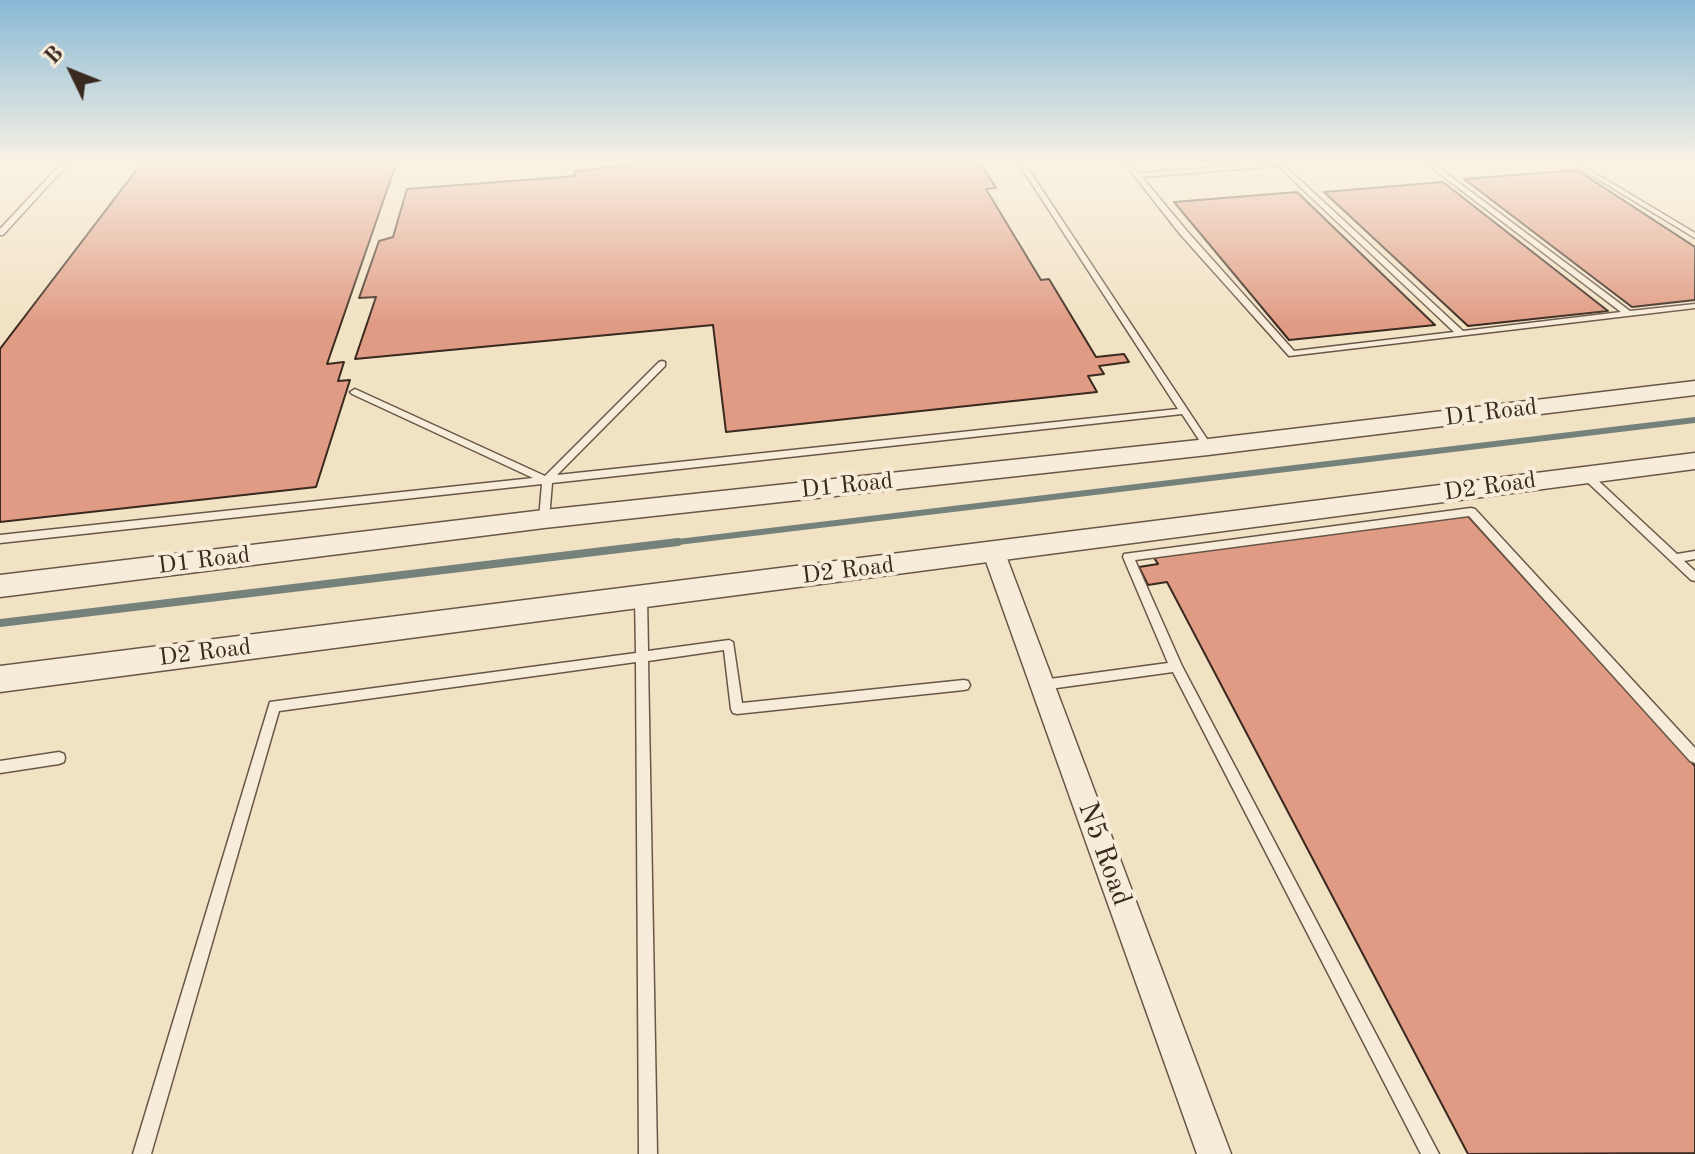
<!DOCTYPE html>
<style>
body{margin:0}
#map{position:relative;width:1695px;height:1154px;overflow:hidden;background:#f2e2c4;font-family:"Old Standard TT",serif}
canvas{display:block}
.north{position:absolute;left:32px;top:32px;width:80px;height:80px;-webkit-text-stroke:6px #f7ecd9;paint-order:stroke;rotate:313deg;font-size:22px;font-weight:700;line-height:32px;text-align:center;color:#3a291e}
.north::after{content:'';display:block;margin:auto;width:28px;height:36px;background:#3a291e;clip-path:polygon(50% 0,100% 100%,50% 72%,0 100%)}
</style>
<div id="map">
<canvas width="1695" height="1154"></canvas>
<div class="north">B</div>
</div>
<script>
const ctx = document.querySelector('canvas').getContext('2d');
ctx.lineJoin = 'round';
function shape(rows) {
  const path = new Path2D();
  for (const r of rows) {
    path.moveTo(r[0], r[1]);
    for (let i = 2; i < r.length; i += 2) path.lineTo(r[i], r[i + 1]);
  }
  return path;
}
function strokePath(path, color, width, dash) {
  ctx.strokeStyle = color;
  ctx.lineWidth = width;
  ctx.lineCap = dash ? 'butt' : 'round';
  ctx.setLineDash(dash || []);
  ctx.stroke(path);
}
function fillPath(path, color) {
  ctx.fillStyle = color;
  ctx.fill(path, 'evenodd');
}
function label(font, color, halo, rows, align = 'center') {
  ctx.font = font + ' "Old Standard TT",serif';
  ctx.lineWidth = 8;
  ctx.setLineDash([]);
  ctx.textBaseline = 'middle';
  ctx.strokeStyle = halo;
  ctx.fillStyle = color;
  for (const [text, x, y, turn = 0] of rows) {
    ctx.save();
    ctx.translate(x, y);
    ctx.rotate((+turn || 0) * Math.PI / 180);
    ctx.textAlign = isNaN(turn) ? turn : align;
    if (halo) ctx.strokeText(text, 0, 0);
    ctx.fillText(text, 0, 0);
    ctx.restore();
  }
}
strokePath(shape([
 [661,544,1695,420]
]), '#75827b', 6);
strokePath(shape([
 [0,623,678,542]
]), '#75827b', 8);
const building = shape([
 [141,164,396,164,327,364,344,362,338,381,350,380,316,487,0,522,0,349,141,164],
 [981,164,996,188,986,189,1041,280,1049,279,1096,357,1124,354,1129,362,1099,366,1104,374,1088,376,1097,392,726,432,713,325,355,359,376,297,359,298,379,241,393,237,407,189,575,176,575,171,642,164,981,164],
 [1577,170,1695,247,1695,300,1632,307,1464,179,1577,170],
 [1443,182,1608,311,1468,326,1324,192,1443,182],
 [1297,192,1435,325,1289,340,1174,202,1297,192],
 [1467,515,1695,766,1695,1153,1468,1154,1167,582,1148,585,1139,567,1158,564,1153,556,1467,515]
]);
fillPath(building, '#e09b84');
strokePath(building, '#3a291e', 2);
const service = shape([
 [61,164,68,164,3,235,0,235,0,229,61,164],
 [1019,164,1025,164,1211,445,1213,447,1211,449,1205,449,1182,414,552,483,549,519,544,523,539,519,542,484,0,543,0,535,533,478,352,394,350,392,355,389,545,476,659,362,662,361,665,362,665,366,557,475,1178,409,1019,164],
 [1125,164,1131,164,1139,173,1259,164,1287,164,1285,166,1463,331,1621,312,1427,164,1434,164,1630,311,1695,304,1695,308,1289,356,1180,234,1125,164],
 [1278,166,1454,332,1294,351,1186,230,1142,177,1278,166],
 [1573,164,1580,164,1695,233,1695,238,1573,164],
 [1586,472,1590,473,1677,554,1695,551,1695,559,1684,561,1695,571,1695,581,1691,580,1582,477,1581,475,1586,472],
 [1471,508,1475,509,1695,748,1695,763,1690,761,1469,516,1135,560,1182,666,1439,1154,1421,1154,1173,672,1042,690,1038,689,1036,685,1038,681,1042,680,1168,663,1123,557,1124,554,1471,508],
 [641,593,645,594,647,597,648,651,729,640,733,642,742,703,964,680,968,681,970,685,968,689,964,690,737,714,733,713,731,709,724,650,648,661,657,1154,639,1154,636,662,279,711,151,1154,133,1154,270,702,636,653,635,597,637,594,641,593],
 [59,752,64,754,65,758,64,762,59,764,0,773,0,761,59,752]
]);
const minor = shape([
 [994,545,1002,547,1005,553,1231,1154,1197,1154,983,553,986,547,994,545]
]);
const tertiary = shape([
 [1695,381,1695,395,1208,455,544,528,0,597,0,575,544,510,1208,439,1695,381],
 [1695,453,1695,469,0,692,0,666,1695,453]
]);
strokePath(service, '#685748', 3);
strokePath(minor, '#685748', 3);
strokePath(tertiary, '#685748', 3);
fillPath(service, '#f7ecd9');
fillPath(minor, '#f7ecd9');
fillPath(tertiary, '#f7ecd9');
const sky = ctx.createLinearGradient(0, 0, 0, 325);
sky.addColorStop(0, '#89b8d5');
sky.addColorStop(0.5, '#f9f2e4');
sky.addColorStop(1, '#f9f2e400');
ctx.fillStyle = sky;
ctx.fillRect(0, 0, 1695, 325);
label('24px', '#3a291e', '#f7ecd9', [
 ["D1 Road",1491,413,-7],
 ["D1 Road",847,486,-6],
 ["D2 Road",1490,487,-8],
 ["D1 Road",204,561,-7],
 ["D2 Road",848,571,-7],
 ["D2 Road",205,653,-7]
]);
label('28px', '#3a291e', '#f7ecd9', [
 ["N5 Road",1104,854,70]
]);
</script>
